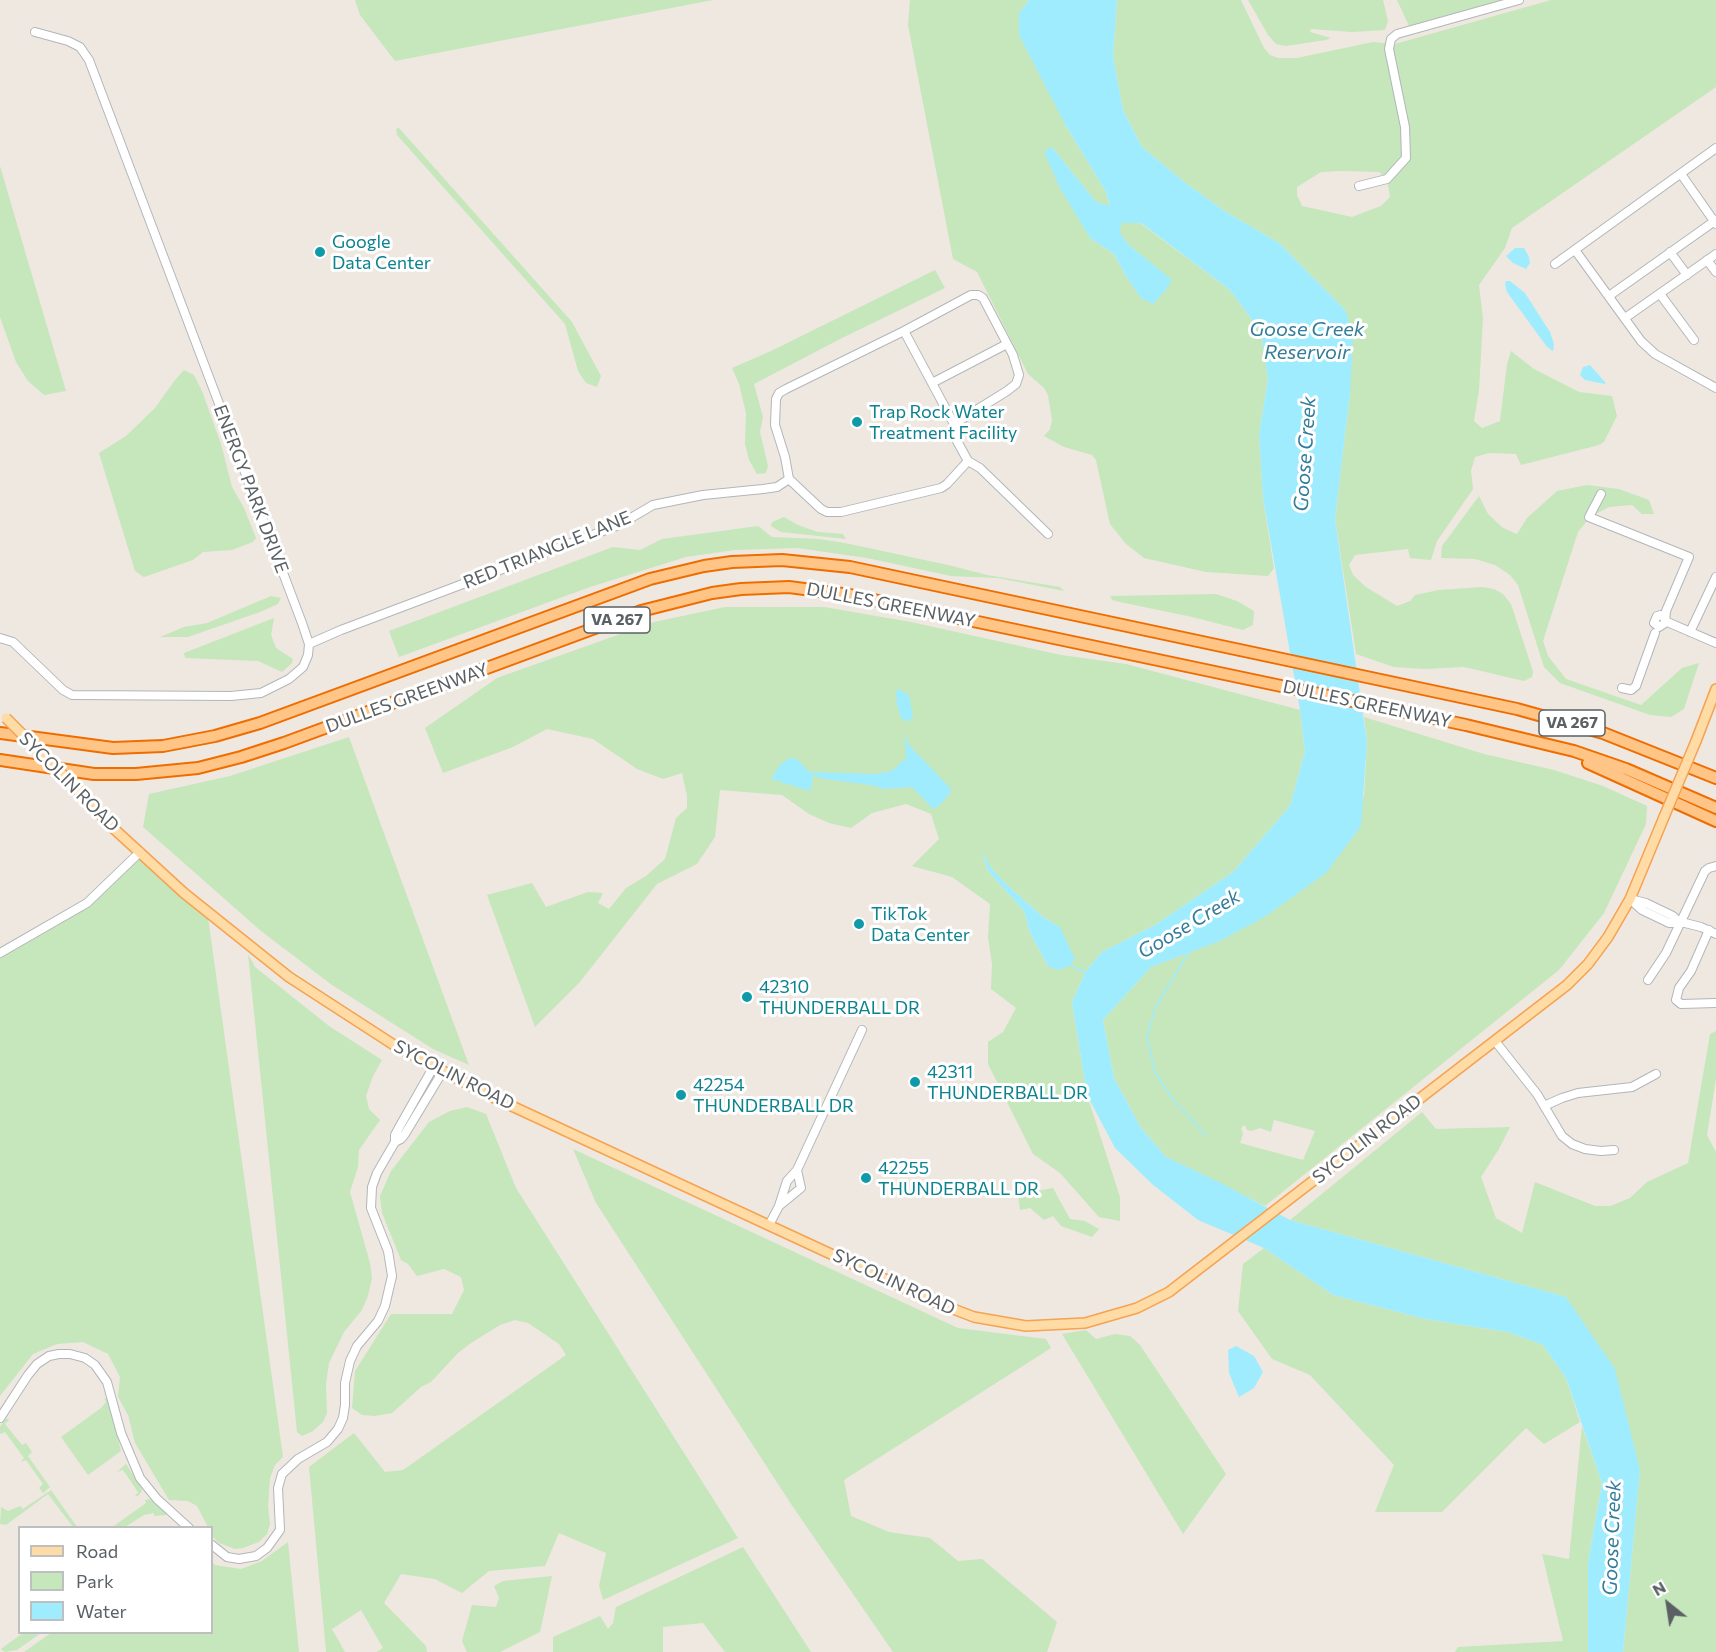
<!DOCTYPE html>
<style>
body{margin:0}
#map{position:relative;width:1716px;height:1652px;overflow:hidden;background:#eee8e1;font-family:Commissioner,sans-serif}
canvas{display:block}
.legend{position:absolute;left:18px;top:1526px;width:195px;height:108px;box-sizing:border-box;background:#fff;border:2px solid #bdbfc1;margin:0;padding:8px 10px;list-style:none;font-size:18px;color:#5a6063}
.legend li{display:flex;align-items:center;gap:12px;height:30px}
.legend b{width:30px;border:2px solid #bdbfc1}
.north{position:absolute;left:1638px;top:1574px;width:60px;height:60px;-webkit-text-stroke:4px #fff;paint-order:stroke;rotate:330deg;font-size:16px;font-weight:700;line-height:24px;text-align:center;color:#5a6063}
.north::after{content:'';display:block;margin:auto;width:21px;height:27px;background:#5a6063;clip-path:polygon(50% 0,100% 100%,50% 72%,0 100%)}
</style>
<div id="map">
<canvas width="1716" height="1652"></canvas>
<ul class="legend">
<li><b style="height:8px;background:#ffdba5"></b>Road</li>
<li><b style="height:16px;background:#c6e6bc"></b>Park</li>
<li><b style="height:16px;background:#a0ecff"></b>Water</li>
</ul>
<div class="north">N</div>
</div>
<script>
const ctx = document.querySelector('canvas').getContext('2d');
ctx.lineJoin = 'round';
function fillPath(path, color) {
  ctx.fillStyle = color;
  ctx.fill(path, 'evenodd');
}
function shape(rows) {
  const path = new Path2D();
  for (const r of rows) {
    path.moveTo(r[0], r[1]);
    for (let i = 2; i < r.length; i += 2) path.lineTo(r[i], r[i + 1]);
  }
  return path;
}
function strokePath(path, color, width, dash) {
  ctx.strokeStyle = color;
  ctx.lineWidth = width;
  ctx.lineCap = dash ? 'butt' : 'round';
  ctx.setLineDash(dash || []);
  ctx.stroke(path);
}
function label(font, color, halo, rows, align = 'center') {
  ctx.font = font + ' Commissioner,sans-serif';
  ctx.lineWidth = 6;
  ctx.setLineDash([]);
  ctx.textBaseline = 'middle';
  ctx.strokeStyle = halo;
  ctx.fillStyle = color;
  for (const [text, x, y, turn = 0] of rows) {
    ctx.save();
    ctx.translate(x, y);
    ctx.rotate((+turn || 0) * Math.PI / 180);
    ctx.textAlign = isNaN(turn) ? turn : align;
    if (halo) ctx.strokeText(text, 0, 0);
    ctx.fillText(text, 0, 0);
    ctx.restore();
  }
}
fillPath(shape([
 [355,0,713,0,395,61,360,15],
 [910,0,1029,0,1019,13,1066,126,1106,192,1110,207,1096,202,1052,147,1090,238,1114,254,1126,276,1141,297,1171,280,1129,245,1119,233,1120,223,1140,223,1230,290,1261,332,1268,379,1259,434,1263,498,1274,568,1268,576,1206,572,1144,558,1126,544,1110,524,1096,460,1092,455,1064,447,1044,436,1050,429,1052,420,1048,395,1044,388,1028,374,977,272,953,259,908,25],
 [1117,0,1241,0,1264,48,1270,55,1278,58,1297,58,1373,42,1395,44,1551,0,1716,0,1716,87,1512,228,1505,248,1479,285,1483,318,1479,390,1474,421,1482,428,1500,421,1507,364,1511,351,1534,369,1579,392,1612,396,1617,416,1604,442,1599,445,1521,465,1516,454,1489,453,1475,457,1471,471,1473,489,1437,541,1431,560,1410,558,1408,549,1355,555,1349,565,1353,575,1366,587,1397,606,1410,601,1415,595,1439,590,1482,587,1494,589,1503,594,1511,604,1529,659,1533,672,1532,677,1524,681,1464,667,1425,669,1394,667,1356,654,1335,519,1350,393,1346,311,1279,243,1226,212,1188,185,1142,147,1123,110,1113,56],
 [1341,171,1379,172,1387,179,1390,197,1381,206,1352,217,1302,206,1297,195,1297,187,1321,172],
 [1248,0,1383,0,1388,21,1385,30,1352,32,1311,29,1310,32,1331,38,1326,40,1286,46,1276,44,1268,35],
 [1397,0,1504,0,1409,26],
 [399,128,572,322,601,376,597,387,586,383,578,371,565,324,397,135,396,129],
 [0,166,66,391,44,395,28,381,16,362,0,317],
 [935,270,945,288,842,338,754,384,763,417,760,432,768,466,766,473,757,474,749,460,745,444,746,413,739,384,732,368,769,352],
 [184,370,194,375,202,391,221,444,232,487,244,508,256,538,253,542,232,550,203,552,193,560,144,577,135,571,99,453,126,436,155,408,175,380],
 [1587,485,1619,489,1649,500,1654,514,1642,514,1632,505,1609,507,1590,517,1578,532,1543,641,1548,656,1566,679,1641,705,1682,668,1699,663,1684,709,1671,717,1650,715,1560,683,1544,667,1518,585,1510,575,1495,565,1475,559,1441,558,1442,546,1479,496,1488,514,1503,528,1517,534,1527,518,1557,491],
 [784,517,798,525,818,532,843,534,846,539,781,532,771,526,772,522],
 [758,526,772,537,819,539,845,543,948,565,987,575,1060,587,1064,591,998,578,951,576,867,558,797,548,735,550,686,557,590,587,399,657,389,631,613,547,640,550,662,539],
 [1216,594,1237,601,1254,611,1253,625,1243,630,1192,617,1120,602,1112,600,1110,596],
 [271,596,281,598,278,604,260,612,188,637,160,637,184,627,207,623],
 [725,607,824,607,911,622,1061,655,1126,664,1300,710,1305,751,1290,806,1233,872,1155,925,1102,952,1086,971,1072,1002,1087,1095,1120,1197,1120,1221,1099,1217,1060,1173,1033,1154,988,1064,988,1042,1003,1032,1016,1008,991,989,992,964,988,937,990,904,952,877,912,866,939,839,931,814,906,804,872,813,851,828,829,823,809,814,782,795,720,790,715,837,697,864,657,884,579,983,535,1027,487,895,532,883,546,907,588,892,603,893,598,903,609,909,626,888,646,876,665,859,676,818,687,808,687,796,682,773,663,779,637,769,593,739,547,729,513,747,443,773,425,728,497,678,654,622],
 [983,855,991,868,1007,885,1043,917,1060,927,1048,966,1030,933,1024,911,988,871],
 [274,618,271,635,276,648,293,659,292,663,282,672,258,661,185,658,184,653],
 [1364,717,1484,754,1554,770,1603,786,1647,806,1646,824,1604,913,1559,970,1265,1206,1166,1157,1141,1128,1114,1078,1103,1020,1151,967,1221,940,1364,796,1367,743],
 [1274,1120,1315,1131,1303,1160,1240,1143,1243,1134,1241,1128,1245,1125,1247,1130,1251,1131,1260,1128,1271,1132],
 [349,737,381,825,469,1065,433,1049,332,985,261,931,143,827,149,794,230,776],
 [140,852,207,910,283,1457,275,1465,270,1478,268,1506,270,1524,267,1534,259,1542,243,1548,235,1549,219,1543,212,1536,212,1528,208,1527,197,1506,188,1501,169,1500,135,1443,128,1415,118,1397,120,1377,108,1354,83,1342,57,1344,33,1354,0,1396,0,953,75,911],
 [248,954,255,967,329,1026,382,1060,373,1076,366,1096,369,1109,380,1120,359,1150,358,1167,350,1192,370,1263,372,1278,368,1296,362,1310,344,1332,329,1363,326,1384,327,1413,323,1422,313,1431,302,1436,297,1432],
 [1716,1031,1716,1079,1707,1135,1716,1152,1716,1652,1623,1652,1640,1470,1566,1297,1290,1220,1422,1112,1436,1129,1510,1127,1499,1149,1481,1177,1496,1218,1522,1233,1535,1182,1595,1206,1610,1206,1630,1198,1647,1182,1688,1163,1710,1034],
 [467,1107,486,1114,516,1188,738,1538,603,1600,599,1586,606,1553,559,1533,545,1566,489,1571,462,1593,435,1579,401,1574,384,1603,426,1646,427,1652,376,1652,383,1648,361,1610,332,1629,345,1652,326,1652,309,1467,354,1433,385,1472,403,1470,566,1355,559,1344,540,1331,528,1323,515,1320,500,1325,471,1343,458,1353,431,1382,421,1387,392,1413,375,1416,362,1415,352,1408,355,1371,391,1314,452,1314,464,1290,461,1277,444,1269,417,1276,408,1264,401,1260,382,1213,380,1196,391,1171,429,1122,450,1111],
 [573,1149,958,1328,1046,1339,1051,1348,844,1480,851,1516,889,1532,930,1538,958,1561,982,1559,1057,1622,1047,1652,893,1652,791,1504,596,1203],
 [1053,1188,1070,1219,1085,1221,1099,1229,1092,1237,1061,1226,1053,1216,1044,1220,1030,1208,1020,1210,1018,1195],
 [1264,1248,1333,1295,1425,1319,1508,1332,1543,1345,1566,1378,1580,1422,1544,1444,1526,1428,1442,1512,1375,1512,1394,1465,1310,1375,1272,1359,1238,1311,1243,1264],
 [1086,1330,1096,1339,1115,1334,1130,1336,1140,1345,1226,1474,1183,1534,1062,1334],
 [104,1398,108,1399,121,1451,88,1475,61,1437,101,1408,106,1402],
 [6,1418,9,1420,5,1424,22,1445,26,1443,32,1452,28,1456,50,1487,43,1493,39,1488,43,1484,26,1460,21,1462,24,1458,5,1432,1,1434,0,1433,0,1427],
 [1582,1426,1602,1483,1588,1562,1588,1652,1455,1652,1458,1647,1563,1641,1542,1554,1569,1559],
 [126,1464,141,1487,142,1491,138,1496,135,1496,138,1492,123,1470,117,1472],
 [51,1490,77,1527,73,1527,48,1494,6,1525,0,1524,1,1507,8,1511,20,1506,23,1509],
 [150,1499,166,1512,166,1515,154,1516,154,1513,144,1515,125,1527,111,1528,146,1503,145,1500],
 [288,1542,299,1652,24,1652,51,1633,212,1632,212,1562,215,1565,241,1569,262,1561],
 [743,1547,811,1652,725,1652,703,1623,663,1627,663,1652,553,1652,553,1637,600,1616,608,1629,613,1623,616,1607],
 [552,1576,540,1632,500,1652,467,1652,462,1641,472,1605,496,1607,499,1598,494,1586,503,1581],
 [23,1633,41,1633,17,1650,5,1652,2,1650,1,1649]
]), '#c6e6bc');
fillPath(shape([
 [1029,0,1117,0,1113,56,1123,110,1142,147,1188,185,1226,212,1279,243,1346,311,1353,337,1350,393,1335,519,1367,743,1361,826,1326,873,1266,916,1220,941,1151,967,1103,1020,1114,1078,1141,1128,1166,1157,1219,1182,1290,1220,1566,1297,1615,1369,1640,1470,1623,1652,1588,1652,1588,1562,1602,1483,1566,1378,1543,1345,1508,1332,1425,1319,1333,1295,1264,1248,1198,1220,1152,1184,1115,1148,1087,1095,1072,1002,1086,971,1102,952,1155,925,1233,872,1290,806,1305,751,1300,710,1263,498,1259,434,1268,379,1261,332,1230,290,1141,223,1121,223,1120,233,1129,245,1172,280,1165,291,1153,304,1141,298,1126,276,1114,254,1090,238,1060,188,1044,152,1052,147,1096,202,1110,206,1106,192,1066,126,1019,35,1019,13],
 [1515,248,1524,248,1529,257,1530,263,1526,269,1513,263,1506,256],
 [1506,281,1510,281,1525,293,1550,332,1554,344,1553,351,1547,347,1507,292,1505,285],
 [1590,365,1605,382,1605,384,1585,380,1580,375,1583,367],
 [898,689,909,695,913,717,907,722,901,718,897,705,896,692],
 [905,734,909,745,952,790,942,803,933,809,912,787,882,789,876,786,819,778,814,773,810,791,771,779,780,765,789,758,797,759,809,772,876,774,892,771,906,758],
 [982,851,991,868,1007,885,1043,917,1060,927,1075,959,1068,967,1057,970,1048,966,1030,933,1024,911,988,871],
 [1236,1346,1254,1356,1263,1372,1254,1388,1239,1397,1229,1373,1228,1350]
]), '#a0ecff');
strokePath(shape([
 [1189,952,1156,1006,1147,1037,1155,1072,1174,1101,1206,1135],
 [1070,964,1085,973]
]), '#a0ecff', 1.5);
const minor = shape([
 [1681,174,1716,224],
 [1359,186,1387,179,1406,158,1405,127,1389,49,1391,39,1397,34,1519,0],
 [1575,250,1641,341,1655,354,1716,388],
 [1670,252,1687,275],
 [1707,260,1716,272],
 [1555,264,1716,148],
 [1660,294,1694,340],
 [1609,296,1716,220],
 [1625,318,1716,254],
 [904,331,954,424,957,441,968,461,947,484,941,488,841,512,827,512,821,509,789,479,785,457,775,425,776,399,779,393,786,389,904,331],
 [904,331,971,295,978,295,983,298,1013,355,1019,375,1016,384,1007,391,954,424],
 [932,383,1007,344],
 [968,461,980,468,1048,534],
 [1601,494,1589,517,1689,557,1666,611,1665,623,1659,627,1654,623,1657,616,1661,615,1665,618],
 [1665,621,1716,643],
 [1690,632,1716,577],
 [0,638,13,642,63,690,72,695,231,696,261,693,289,679,303,667,308,655,309,644,302,623,89,60,80,47,68,41,35,32],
 [309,644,341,630,619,525,653,505,703,495,763,489,777,487,789,479],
 [1622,688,1631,690,1636,686,1655,633],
 [1680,923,1673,916,1646,903,1630,899,1642,910,1669,923,1685,923,1701,927,1716,934],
 [1709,930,1691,971,1679,988,1676,1000,1681,1004,1716,1003],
 [0,953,87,903,140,852],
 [1648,980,1666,953,1705,871,1709,868,1716,866],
 [1495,1041,1537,1094,1562,1136,1572,1144,1585,1149,1601,1151,1614,1150],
 [1544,1106,1562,1098,1578,1093,1632,1087,1656,1074],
 [395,1142,395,1135,401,1124,434,1066],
 [779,1206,801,1188,797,1170],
 [769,1225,779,1206,787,1181,797,1170,862,1030],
 [0,1418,28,1375,37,1364,49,1356,59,1354,70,1354,85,1358,95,1365,107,1382,121,1433,140,1478,157,1499,189,1528],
 [212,1545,227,1557,239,1559,256,1556,267,1548,280,1530,278,1488,282,1474,298,1459,327,1442,338,1429,343,1418,345,1405,345,1383,350,1361,357,1346,378,1321,385,1306,392,1276,388,1251,371,1208,372,1187,377,1173,395,1142,401,1139,405,1134,443,1071]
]);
const major = shape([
 [1696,741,1716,689],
 [84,796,112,827,184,893,289,977,394,1045,488,1095,930,1300,974,1317,1026,1326,1085,1323,1137,1308,1169,1292,1567,985,1588,964,1608,937,1630,899,1664,817]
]);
const highway = shape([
 [0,733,113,748,163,746,215,736,260,723,650,579,704,566,732,562,782,560,850,567,1517,709,1603,733,1716,778],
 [0,760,94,774,136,774,198,768,241,757,284,743,641,611,712,593,741,589,789,587,850,595,1466,725,1574,751,1626,769,1716,808],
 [1588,763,1716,821]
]);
strokePath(minor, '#b2b6ba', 10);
strokePath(major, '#f6a251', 12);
strokePath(highway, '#ef6d00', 14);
strokePath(minor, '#fff', 8);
strokePath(major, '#ffdba5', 9);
strokePath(highway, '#ffc587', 10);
const majorBridge = shape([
 [6,718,84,796],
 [1664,817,1696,741]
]);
strokePath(majorBridge, '#f6a251', 12, []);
strokePath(majorBridge, '#ffdba5', 9);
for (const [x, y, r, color] of [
 [320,252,6,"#0f9aa8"],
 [857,422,6,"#0f9aa8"],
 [859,924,6,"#0f9aa8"],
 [747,997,6,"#0f9aa8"],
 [915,1082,6,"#0f9aa8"],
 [681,1095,6,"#0f9aa8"],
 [866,1178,6,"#0f9aa8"]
]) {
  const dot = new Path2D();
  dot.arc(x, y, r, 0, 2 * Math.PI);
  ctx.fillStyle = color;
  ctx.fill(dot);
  strokePath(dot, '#fff', 2);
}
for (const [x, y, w] of [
 [617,620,66],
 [1572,723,66]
]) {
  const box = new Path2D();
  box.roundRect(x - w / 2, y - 13, w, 26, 4.5);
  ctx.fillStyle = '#fff';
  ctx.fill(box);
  strokePath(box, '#5a6063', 1.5);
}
label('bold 16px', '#5a6063', null, [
 ["VA 267",617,620],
 ["VA 267",1572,723]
]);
label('18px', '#0d838f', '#fff', [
 ["Google",332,242],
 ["Data Center",332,263],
 ["Trap Rock Water",869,412],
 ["Treatment Facility",869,433],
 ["TikTok",871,914],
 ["Data Center",871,935],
 ["42310",759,987],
 ["THUNDERBALL DR",759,1008],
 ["42311",927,1072],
 ["THUNDERBALL DR",927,1093],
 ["42254",693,1085],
 ["THUNDERBALL DR",693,1106],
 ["42255",878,1168],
 ["THUNDERBALL DR",878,1189]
], 'left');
label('18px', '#5a6063', '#fff', [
 ["ENERGY PARK DRIVE",251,489,69],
 ["RED TRIANGLE LANE",547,550,-22],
 ["DULLES GREENWAY",891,605,11],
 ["DULLES GREENWAY",407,698,-20],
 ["DULLES GREENWAY",1367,704,12],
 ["SYCOLIN ROAD",69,782,45],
 ["SYCOLIN ROAD",454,1075,27],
 ["SYCOLIN ROAD",1367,1139,-38],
 ["SYCOLIN ROAD",894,1282,25]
]);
label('italic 20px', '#337c9a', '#fff', [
 ["Goose Creek",1307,329],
 ["Reservoir",1307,352],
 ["Goose Creek",1305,454,-86],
 ["Goose Creek",1189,924,-31],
 ["Goose Creek",1612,1538,-88]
]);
</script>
